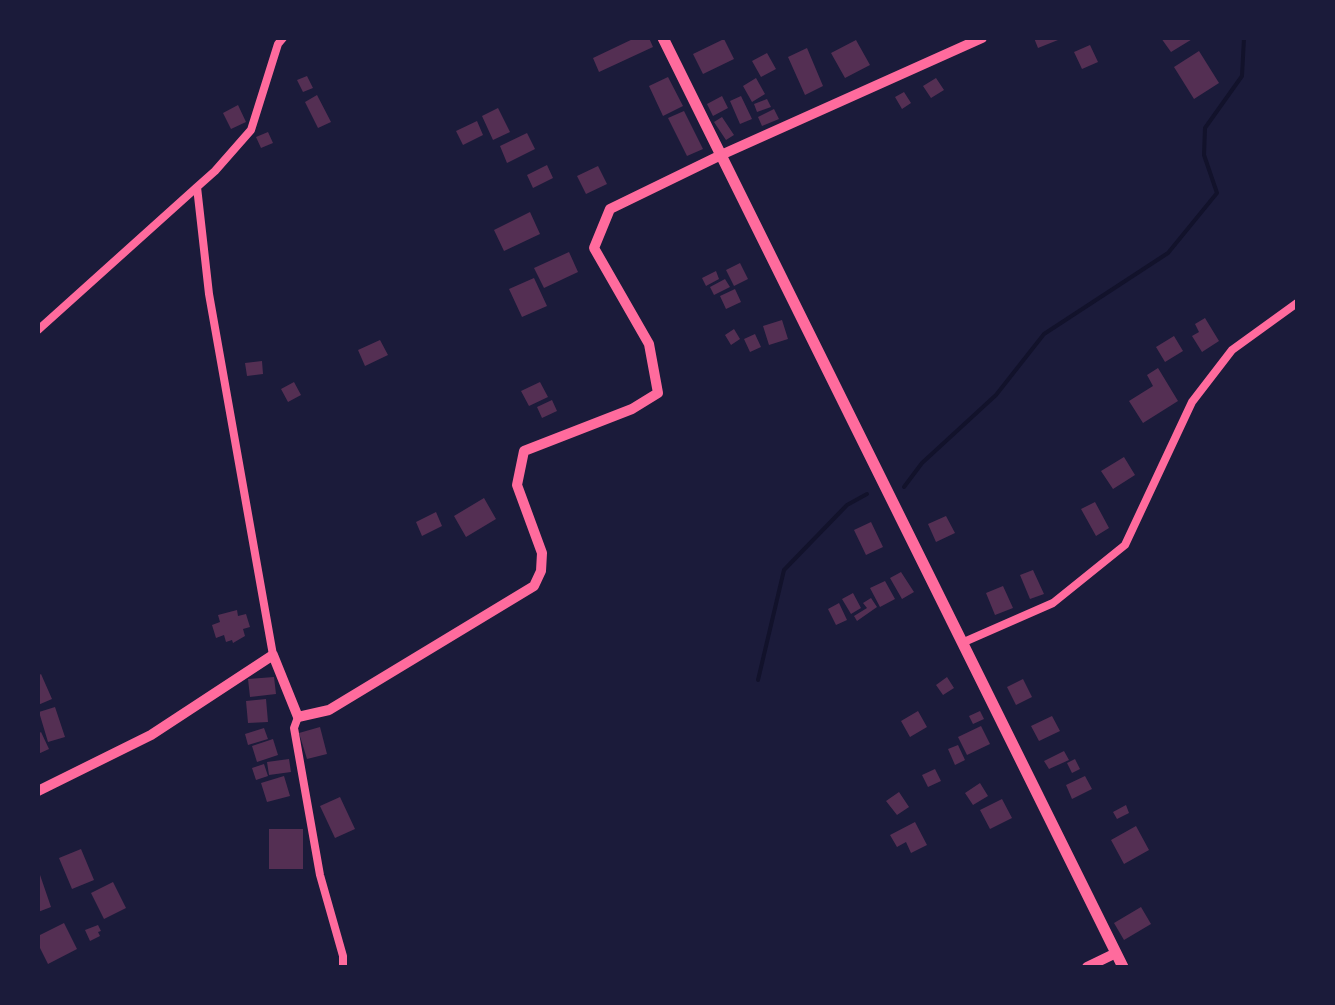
<!DOCTYPE html>
<style>
body{margin:0}
#map{position:relative;width:1335px;height:1005px;overflow:hidden;background:#1b1b3a;font-family:"Roboto Condensed",sans-serif}
canvas{display:block}
.frame{position:absolute;inset:0;border:40px solid #1b1b3a;pointer-events:none}
</style>
<div id="map">
<canvas width="1335" height="1005"></canvas>
<div class="frame"></div>
</div>
<script>
const ctx = document.querySelector('canvas').getContext('2d');
ctx.lineJoin = 'round';
function shape(rows) {
  const path = new Path2D();
  for (const r of rows) {
    path.moveTo(r[0], r[1]);
    for (let i = 2; i < r.length; i += 2) path.lineTo(r[i], r[i + 1]);
  }
  return path;
}
function strokePath(path, color, width, dash) {
  ctx.strokeStyle = color;
  ctx.lineWidth = width;
  ctx.lineCap = dash ? 'butt' : 'round';
  ctx.setLineDash(dash || []);
  ctx.stroke(path);
}
function fillPath(path, color) {
  ctx.fillStyle = color;
  ctx.fill(path, 'evenodd');
}
strokePath(shape([
 [904,487,922,463,996,395,1044,334,1168,253,1217,193,1204,155,1205,128,1242,76,1244,38],
 [758,680,784,570,847,505,867,494]
]), '#12122b', 4);
fillPath(shape([
 [635,38,649,38,653,47,599,72,593,58],
 [1034,38,1063,38,1038,48],
 [1161,38,1194,38,1171,52],
 [724,39,734,59,703,74,693,54],
 [856,40,870,65,845,78,831,53],
 [1090,45,1098,62,1082,69,1074,52],
 [807,48,823,86,805,95,788,57],
 [1199,51,1219,83,1194,99,1174,67],
 [767,53,776,69,761,77,752,61],
 [307,76,313,88,303,92,297,80],
 [668,77,683,106,663,116,649,86],
 [756,78,765,94,752,102,743,86],
 [936,78,944,90,931,98,923,86],
 [904,92,911,103,902,109,895,97],
 [317,95,331,122,318,128,305,102],
 [722,96,728,108,713,116,707,104],
 [741,96,752,119,740,124,730,101],
 [767,99,771,107,757,112,754,104],
 [238,105,246,122,231,129,223,113],
 [498,108,510,132,493,140,482,116],
 [774,109,779,119,762,126,758,117],
 [684,111,703,149,687,156,668,118],
 [722,117,734,135,726,140,714,122],
 [477,121,483,135,463,145,456,131],
 [268,132,273,143,261,148,256,137],
 [527,133,535,149,507,163,500,146],
 [547,165,553,178,533,188,527,175],
 [598,166,607,184,586,194,577,176],
 [530,212,540,234,504,251,494,230],
 [569,252,578,272,544,288,534,268],
 [740,263,748,279,734,286,726,270],
 [716,271,719,279,706,286,702,278],
 [534,278,547,306,522,317,509,289],
 [725,279,730,287,714,295,710,287],
 [735,289,741,302,726,309,720,296],
 [1205,318,1219,341,1202,352,1192,336,1199,332,1195,324],
 [782,320,788,339,769,345,763,326],
 [734,329,740,339,731,345,725,335],
 [755,334,761,347,750,352,744,339],
 [1174,336,1183,351,1165,362,1156,347],
 [380,340,388,355,365,366,358,350],
 [262,361,263,374,247,376,245,363],
 [1158,368,1178,401,1143,423,1129,401,1153,386,1147,375],
 [294,382,301,395,288,402,281,389],
 [540,382,548,397,529,406,521,391],
 [552,400,557,411,542,418,537,407],
 [1124,457,1135,475,1113,489,1101,471],
 [484,498,496,519,466,537,454,516],
 [1095,502,1109,528,1096,536,1081,509],
 [436,512,442,526,422,536,416,522],
 [946,516,955,533,936,542,928,524],
 [871,522,883,547,866,555,854,530],
 [1033,570,1044,594,1030,599,1020,575],
 [901,572,914,592,902,599,890,578],
 [885,581,895,599,880,607,870,588],
 [1003,586,1013,608,995,615,986,593],
 [853,593,861,608,851,614,842,599],
 [871,598,877,607,857,621,854,616,867,608,863,603],
 [839,603,847,620,836,625,828,609],
 [237,610,238,616,246,614,250,627,243,629,245,636,233,643,232,640,226,642,224,635,216,638,212,625,220,622,218,615],
 [41,674,52,699,38,705,38,676],
 [274,677,276,694,250,697,248,679],
 [947,677,954,688,943,695,936,685],
 [1023,679,1032,697,1016,705,1007,687],
 [266,699,268,722,248,723,246,701],
 [55,707,65,737,48,742,39,712],
 [918,711,927,727,910,737,901,721],
 [980,711,984,719,973,724,969,716],
 [1052,716,1060,731,1039,741,1031,726],
 [981,726,990,744,967,755,958,737],
 [320,727,327,754,307,759,299,733],
 [264,728,268,739,248,745,245,734],
 [41,732,49,749,38,754,38,734],
 [273,739,278,755,257,762,252,746],
 [958,745,965,760,955,765,948,749],
 [1064,751,1069,760,1049,769,1044,761],
 [289,759,291,772,269,775,267,762],
 [1075,759,1080,769,1072,773,1067,763],
 [264,764,268,776,256,780,252,768],
 [935,769,941,781,928,787,922,775],
 [284,776,290,796,267,802,261,783],
 [1085,776,1092,789,1072,799,1066,785],
 [980,783,988,796,973,805,965,793],
 [899,792,909,807,897,815,886,801],
 [340,797,355,829,335,838,320,806],
 [1002,799,1012,818,990,829,980,810],
 [1126,805,1129,813,1117,819,1113,812],
 [915,822,927,845,911,853,906,842,897,847,890,835],
 [1136,826,1149,850,1124,864,1111,840],
 [269,829,303,829,303,869,269,869],
 [81,849,94,880,72,889,59,858],
 [39,872,51,907,38,912,38,873],
 [113,882,126,908,104,919,91,893],
 [1141,907,1151,924,1124,940,1114,923],
 [64,923,77,949,48,964,38,944,38,936],
 [98,925,101,931,98,932,100,936,90,941,85,930]
]), '#542f53');
strokePath(shape([
 [38,330,197,187],
 [964,642,1053,603,1125,545,1192,402,1232,350,1297,303],
 [273,655,209,294,197,187,215,171,251,130,278,44,283,38],
 [298,717,294,728,320,875,343,956,343,967]
]), '#ff6b9d', 8);
strokePath(shape([
 [38,791,151,735,273,655,298,717,329,710,534,586,541,571,542,553,517,485,524,451,632,409,658,393,649,344,594,248,610,209,721,155,982,38],
 [1087,967,1116,953]
]), '#ff6b9d', 10);
strokePath(shape([
 [663,38,1123,967]
]), '#ff6b9d', 11);
</script>
